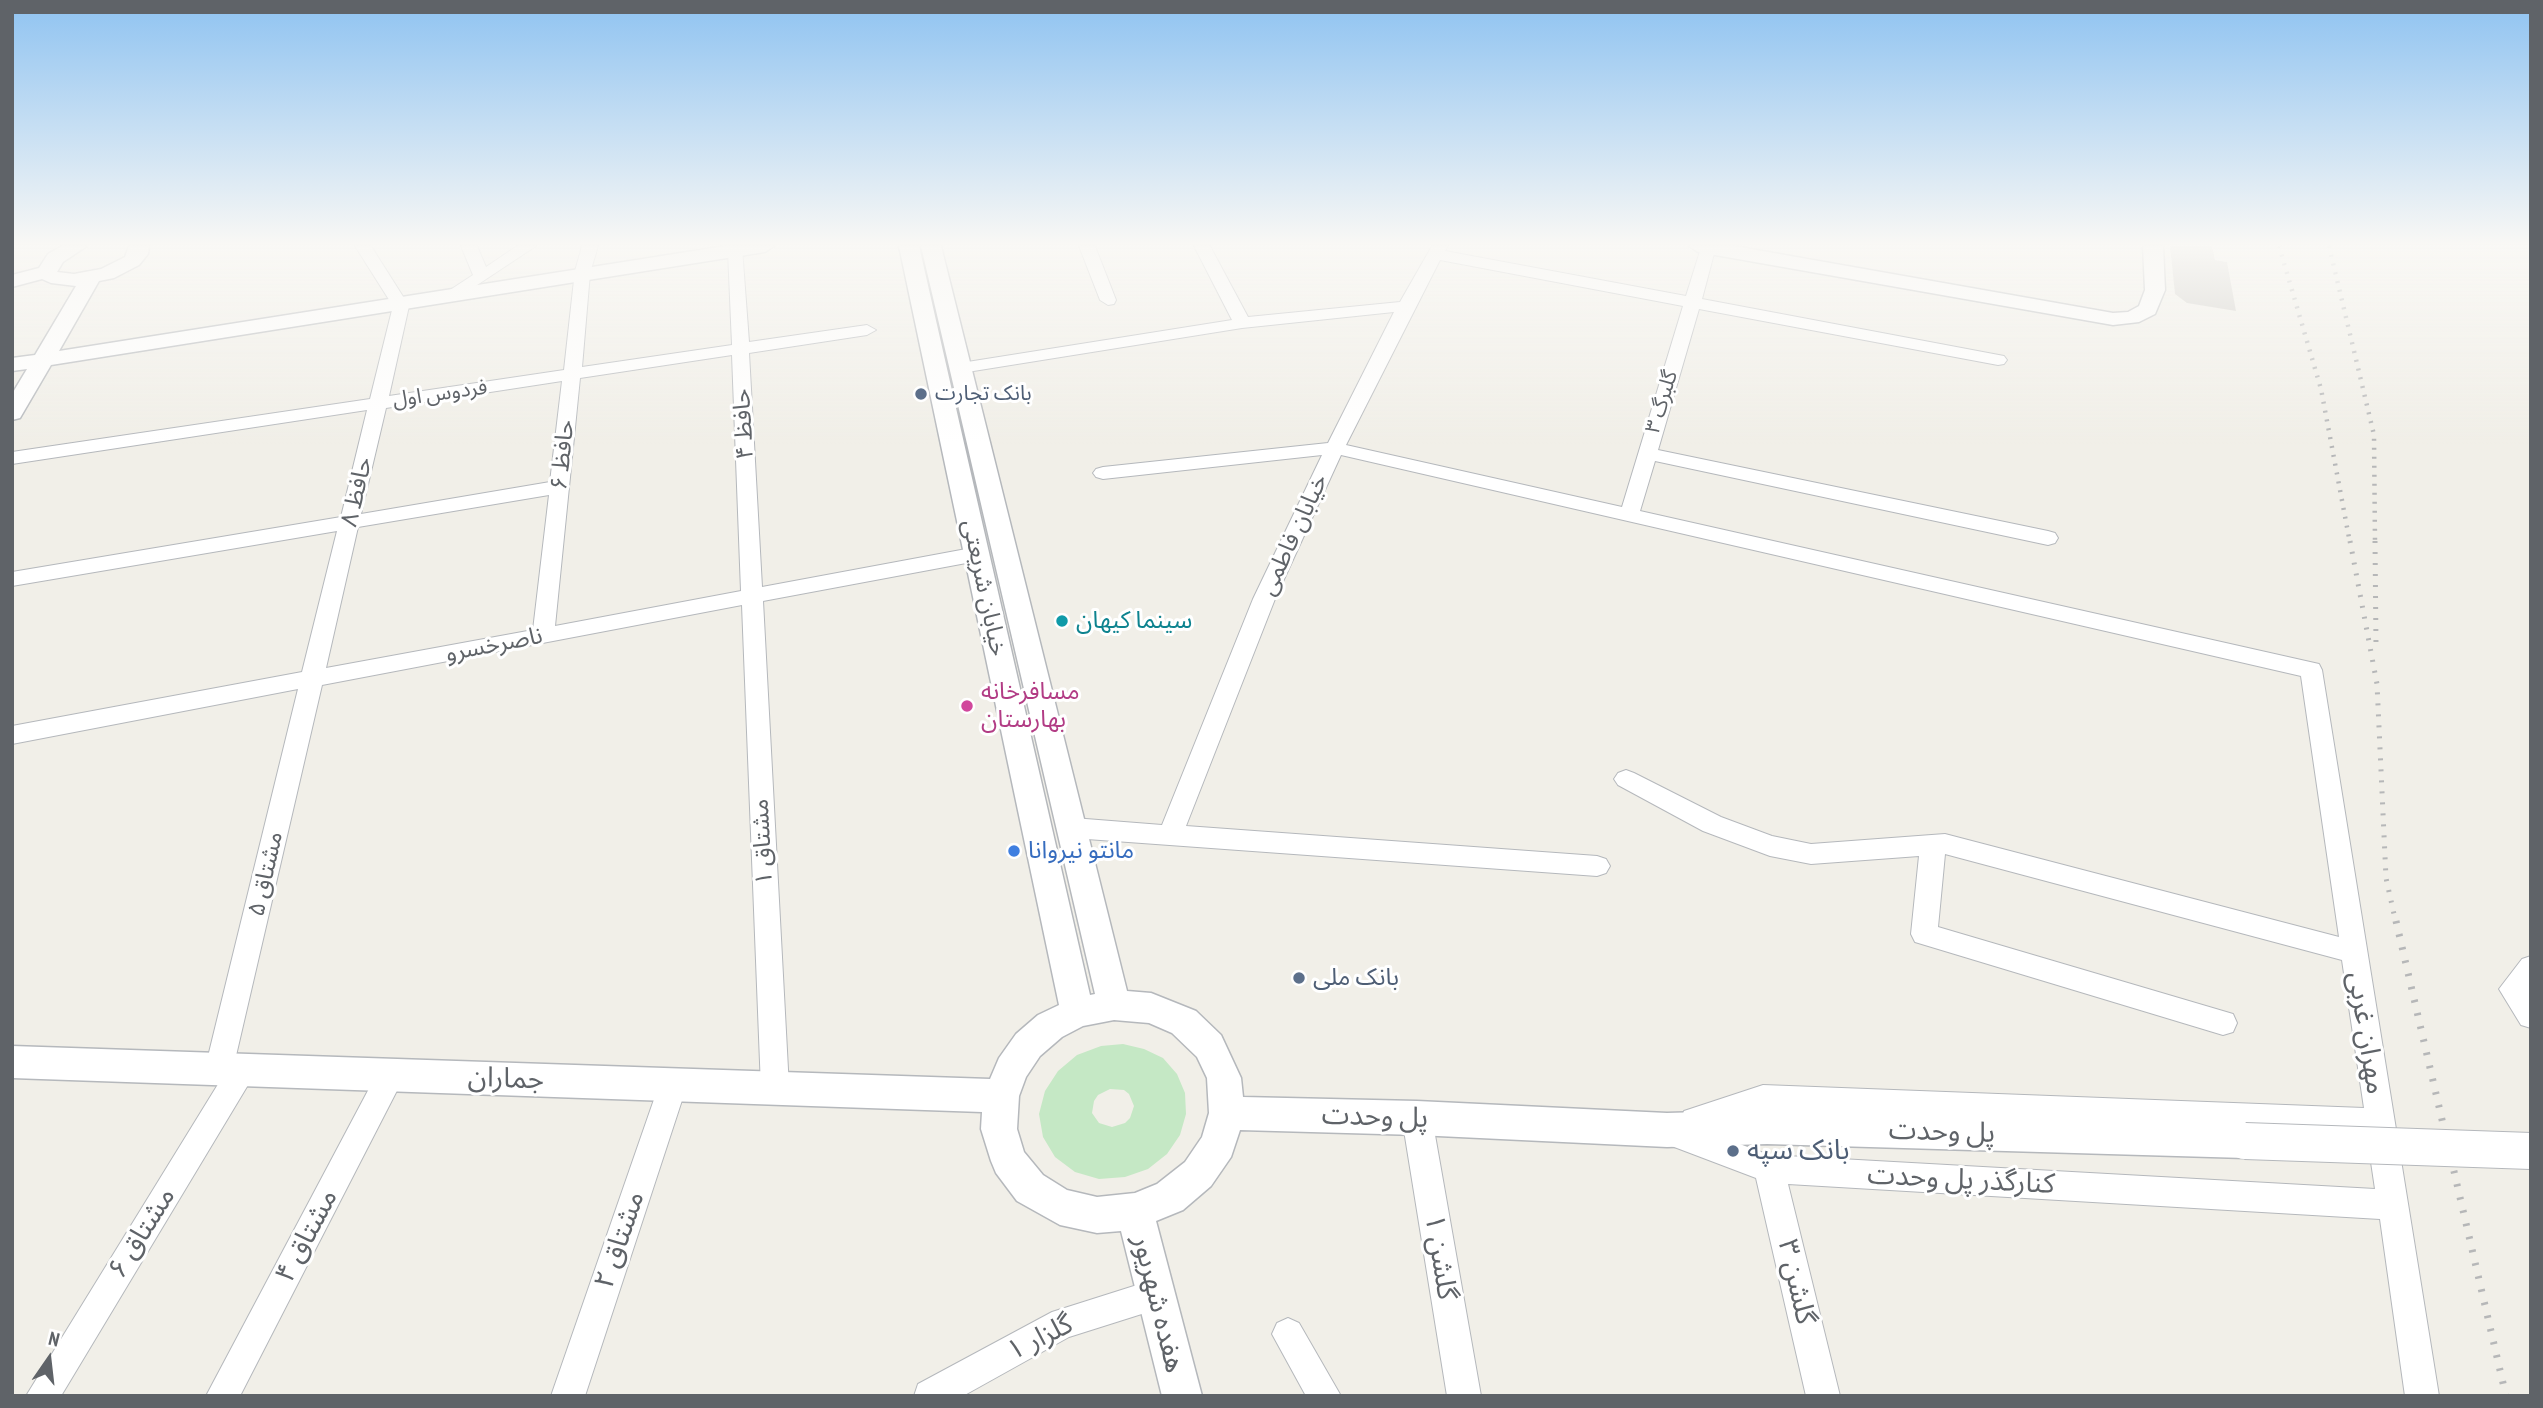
<!DOCTYPE html>
<meta charset="utf-8">
<style>
body{margin:0}
#map{position:relative;width:2543px;height:1408px;overflow:hidden;background:#f1efe8;font-family:"PT Sans Narrow",sans-serif}
canvas{display:block}
.frame{position:absolute;inset:0;border:14px solid #5f6368;pointer-events:none}
.north{position:absolute;left:14px;top:1324px;width:70px;height:70px;-webkit-text-stroke:5px #fff;paint-order:stroke;rotate:14deg;font-size:19px;font-weight:700;line-height:28px;text-align:center;color:#5f6368}
.north::after{content:'';display:block;margin:auto;width:24px;height:32px;background:#5f6368;clip-path:polygon(50% 0,100% 100%,50% 72%,0 100%)}
</style>
<div id="map">
<canvas width="2543" height="1408"></canvas>
<div class="frame"></div>
<div class="north">N</div>
</div>
<script>
const ctx = document.querySelector('canvas').getContext('2d');
ctx.lineJoin = 'round';
function fillPath(path, color) {
  ctx.fillStyle = color;
  ctx.fill(path, 'evenodd');
}
function shape(rows) {
  const path = new Path2D();
  for (const r of rows) {
    path.moveTo(r[0], r[1]);
    for (let i = 2; i < r.length; i += 2) path.lineTo(r[i], r[i + 1]);
  }
  return path;
}
function strokePath(path, color, width, dash) {
  ctx.strokeStyle = color;
  ctx.lineWidth = width;
  ctx.lineCap = dash ? 'butt' : 'round';
  ctx.setLineDash(dash || []);
  ctx.stroke(path);
}
function label(font, color, halo, rows, align = 'center') {
  ctx.font = font + ' "PT Sans Narrow","Noto Sans Arabic",sans-serif';
  ctx.lineWidth = 6;
  ctx.setLineDash([]);
  ctx.textBaseline = 'middle';
  ctx.strokeStyle = halo;
  ctx.fillStyle = color;
  for (const [text, x, y, turn = 0] of rows) {
    ctx.save();
    ctx.translate(x, y);
    ctx.rotate((+turn || 0) * Math.PI / 180);
    ctx.textAlign = isNaN(turn) ? turn : align;
    if (halo) ctx.strokeText(text, 0, 0);
    ctx.fillText(text, 0, 0);
    ctx.restore();
  }
}
fillPath(shape([
 [1123,1044,1144,1049,1163,1058,1177,1074,1185,1093,1186,1114,1180,1135,1167,1154,1148,1169,1125,1177,1099,1179,1075,1172,1055,1157,1043,1137,1039,1114,1045,1091,1058,1071,1077,1055,1101,1046],
 [1110,1089,1124,1090,1129,1094,1134,1106,1130,1118,1125,1123,1112,1127,1099,1123,1092,1113,1094,1101,1098,1095]
]), '#c5e8c5');
fillPath(shape([
 [2170,246,2212,246,2215,260,2227,262,2236,311,2187,303,2175,294]
]), '#cccac5');
const minor = shape([
 [355,246,371,246,409,306,389,396,564,370,575,271,582,246,598,246,590,273,582,367,732,345,728,251,730,248,742,248,749,342,867,325,876,330,867,335,749,353,762,587,977,547,984,549,987,554,984,559,977,561,763,601,789,1088,785,1097,775,1101,765,1097,761,1088,742,605,322,685,235,1060,243,1057,253,1061,257,1070,61,1396,26,1396,220,1081,209,1078,205,1069,298,689,12,744,12,726,302,672,337,531,12,586,12,572,341,517,367,410,12,464,12,452,370,399,393,306,355,246],
 [732,355,741,591,555,626,580,378,732,355],
 [562,381,550,482,361,514,386,408,562,381],
 [549,495,533,630,326,668,358,527,549,495],
 [461,246,477,246,486,267,517,246,536,246,453,301,445,296,447,292,473,275,461,246],
 [1079,246,1095,246,1116,300,1114,304,1108,305,1100,300,1079,246],
 [1194,246,1210,246,1248,317,1400,302,1432,246,1448,246,1445,251,1686,296,1701,248,1716,246,1702,299,2004,356,2007,360,2004,364,1998,365,1699,309,1658,450,2048,531,2055,533,2058,538,2055,543,2048,545,1655,461,1640,511,2319,664,2322,670,2439,1396,2405,1396,2380,1219,1788,1184,1840,1396,1806,1396,1756,1178,1669,1145,1664,1135,1669,1125,1680,1122,1684,1111,1763,1085,2364,1108,2342,960,1945,854,1938,927,2233,1014,2237,1023,2233,1032,2223,1035,1915,942,1911,934,1919,856,1811,864,1770,856,1703,831,1618,785,1614,779,1618,773,1626,770,1634,773,1721,817,1772,836,1811,844,1945,834,2339,937,2301,676,1341,455,1275,599,1186,826,1597,856,1606,859,1610,866,1606,873,1597,876,1073,838,1064,835,1061,828,1064,821,1073,818,1162,825,1253,599,1322,455,1103,479,1096,477,1093,473,1096,469,1103,467,1328,443,1394,312,1242,328,961,373,952,368,961,363,1232,320,1194,246],
 [1440,260,1683,306,1622,507,1346,445,1440,260],
 [1763,1111,2367,1135,2375,1189,1769,1155,1705,1131,1763,1111],
 [2531,956,2529,990,2531,1028,2521,1025,2499,989,2522,959,2531,956],
 [391,1062,401,1066,405,1075,240,1396,206,1396,381,1066,391,1062],
 [673,1072,683,1076,687,1085,585,1396,551,1396,659,1085,663,1076,673,1072],
 [1417,1104,1427,1108,1432,1118,1481,1396,1447,1396,1402,1118,1407,1108,1417,1104],
 [1156,1279,1167,1284,1172,1295,1167,1306,1069,1337,963,1396,914,1396,918,1384,1052,1312,1156,1279],
 [1288,1318,1299,1323,1341,1396,1306,1396,1272,1334,1277,1323,1288,1318]
]);
const tertiary = shape([
 [62,246,87,246,63,262,57,272,74,274,101,269,125,257,129,246,149,246,148,254,139,265,114,278,99,281,59,351,725,246,774,246,765,252,51,365,20,418,12,420,12,394,27,369,12,371,12,358,35,355,76,286,51,283,42,279,12,287,12,275,39,268,48,254,62,246],
 [899,246,919,246,1090,995,1095,994,921,246,941,246,1127,991,1151,993,1196,1011,1221,1035,1241,1078,1243,1097,1417,1101,1667,1113,1767,1110,2245,1124,2258,1129,2263,1141,2258,1153,2245,1158,1767,1144,1667,1147,1417,1135,1240,1130,1231,1157,1211,1186,1183,1210,1156,1221,1202,1396,1162,1396,1121,1231,1097,1233,1060,1225,1017,1201,996,1173,991,1161,981,1129,982,1112,12,1078,12,1046,990,1079,999,1058,1016,1034,1038,1015,1059,1005,899,246],
 [1114,1020,1149,1023,1172,1033,1197,1057,1207,1078,1209,1113,1202,1137,1185,1162,1157,1184,1135,1193,1097,1197,1067,1190,1043,1175,1024,1152,1017,1129,1019,1096,1026,1077,1040,1056,1062,1037,1083,1026,1114,1020],
 [1689,246,1734,246,2113,313,2128,312,2139,306,2145,290,2143,246,2163,246,2165,290,2155,314,2139,322,2113,325,1698,252,1689,246]
]);
strokePath(minor, '#b5b8bc', 2);
strokePath(tertiary, '#b5b8bc', 3);
fillPath(minor, '#fff');
fillPath(tertiary, '#fff');
strokePath(shape([
 [2279,246,2321,389,2350,543],
 [2329,246,2374,435,2375,543]
]), '#b6b7b8', 4.5, [2, 7]);
strokePath(shape([
 [2350,541,2377,684,2386,878,2396,923],
 [2375,541,2376,645]
]), '#b6b7b8', 5, [2, 9]);
strokePath(shape([
 [2396,921,2506,1396]
]), '#b6b7b8', 7, [2.5, 11]);
const tertiaryBridge = shape([
 [2245,1141,2531,1151]
]);
strokePath(tertiaryBridge, '#b5b8bc', 38, []);
strokePath(tertiaryBridge, '#fff', 36);
const sky = ctx.createLinearGradient(0, 0, 0, 444);
sky.addColorStop(0, '#8fc3f1');
sky.addColorStop(0.55, '#f9f8f5');
sky.addColorStop(1, '#f9f8f500');
ctx.fillStyle = sky;
ctx.fillRect(0, 0, 2543, 444);
for (const [x, y, r, color] of [
 [921,394,7,"#5c6f8a"],
 [1062,621,7,"#0f9aa8"],
 [967,706,7,"#d1479c"],
 [1014,851,7,"#3f7fe0"],
 [1299,978,7,"#5c6f8a"],
 [1733,1151,7,"#5c6f8a"]
]) {
  const dot = new Path2D();
  dot.arc(x, y, r, 0, 2 * Math.PI);
  ctx.fillStyle = color;
  ctx.fill(dot);
  strokePath(dot, '#fff', 2.5);
}
label('21px', '#5f6368', '#fff', [
 ["فردوس اول",440,394,-8],
 ["گلبرگ ۳",1662,402,-73]
]);
label('21px', '#4e5e75', '#fff', [
 ["بانک تجارت",935,394]
], 'left');
label('24px', '#5f6368', '#fff', [
 ["حافظ ۴",744,424,-93],
 ["حافظ ۶",563,455,-84],
 ["حافظ ۸",357,492,-77],
 ["خیابان فاطمی",1294,535,-65],
 ["خیابان شریعتی",984,588,78],
 ["ناصرخسرو",494,645,-11],
 ["مشتاق ۱",763,842,-93],
 ["مشتاق ۵",266,874,-77]
]);
label('24px', '#0d838f', '#fff', [
 ["سینما کیهان",1076,621]
], 'left');
label('24px', '#b23c85', '#fff', [
 ["مسافرخانه",981,692],
 ["بهارستان",981,720]
], 'left');
label('24px', '#366cbe', '#fff', [
 ["مانتو نیروانا",1028,851]
], 'left');
label('24px', '#4e5e75', '#fff', [
 ["بانک ملی",1313,978]
], 'left');
label('28px', '#5f6368', '#fff', [
 ["مهران غربی",2366,1033,81],
 ["جماران",506,1079,2],
 ["پل وحدت",1375,1117,2],
 ["پل وحدت",1942,1132,2],
 ["کنارگذر پل وحدت",1961,1180,3],
 ["مشتاق ۶",142,1233,-58],
 ["مشتاق ۴",307,1236,-62],
 ["مشتاق ۲",620,1240,-71],
 ["گلشن ۱",1440,1257,81],
 ["گلشن ۳",1796,1282,77],
 ["هفده شهریور",1158,1304,76],
 ["گلزار ۱",1040,1338,-26]
]);
label('28px', '#4e5e75', '#fff', [
 ["بانک سپه",1747,1151]
], 'left');
</script>
